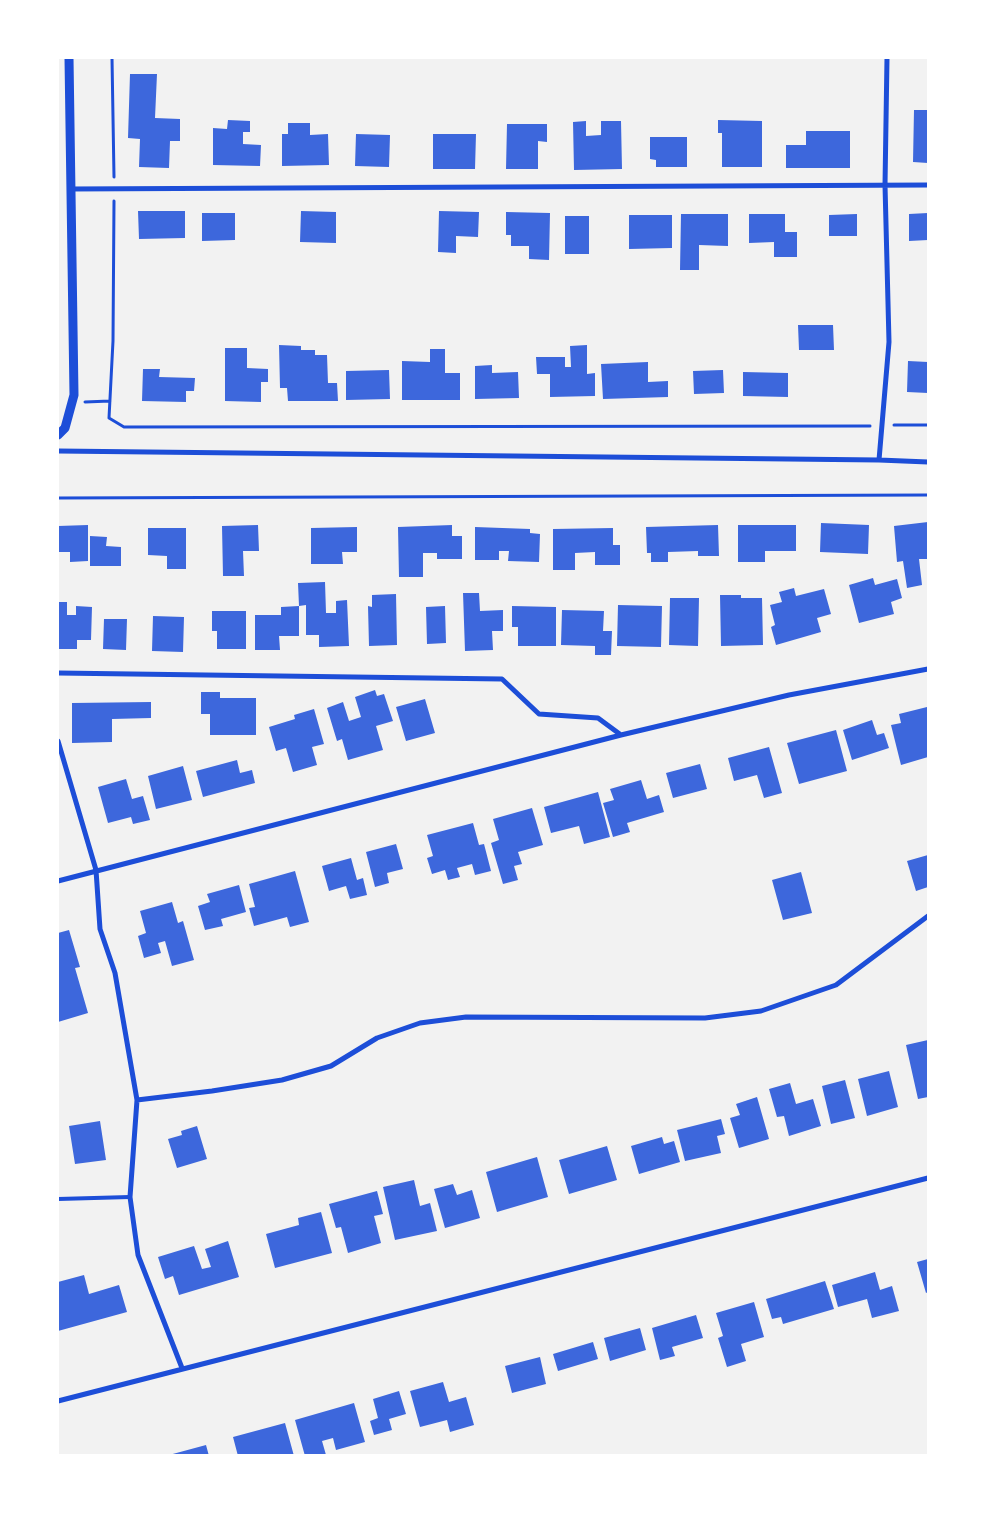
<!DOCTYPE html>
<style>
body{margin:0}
#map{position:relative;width:986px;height:1513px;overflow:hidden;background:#f2f2f2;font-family:Merriweather,serif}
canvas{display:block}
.frame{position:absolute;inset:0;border:59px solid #fff;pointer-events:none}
</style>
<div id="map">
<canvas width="986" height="1513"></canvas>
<div class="frame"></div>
</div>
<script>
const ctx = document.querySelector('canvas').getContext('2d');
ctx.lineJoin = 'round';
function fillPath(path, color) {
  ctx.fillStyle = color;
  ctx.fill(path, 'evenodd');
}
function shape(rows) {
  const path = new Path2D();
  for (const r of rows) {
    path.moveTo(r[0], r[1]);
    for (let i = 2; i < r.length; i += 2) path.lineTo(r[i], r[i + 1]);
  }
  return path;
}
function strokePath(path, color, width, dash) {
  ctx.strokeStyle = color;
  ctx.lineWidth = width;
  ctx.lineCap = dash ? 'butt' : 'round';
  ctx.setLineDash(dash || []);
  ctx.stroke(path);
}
fillPath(shape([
 [130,74,157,74,155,118,180,119,180,141,170,141,169,168,139,167,140,139,128,138],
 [914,110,928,110,928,163,913,162],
 [228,120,250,121,250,132,243,132,243,144,261,145,260,166,213,165,213,128,227,129],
 [718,120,762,121,762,167,722,167,722,133,718,133],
 [586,121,586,136,601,135,601,121,621,121,622,169,574,170,573,122],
 [288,123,310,123,310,135,328,134,329,165,282,166,282,134,288,134],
 [507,124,547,124,547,142,538,141,538,169,506,169],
 [806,131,850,131,850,168,786,168,786,145,806,145],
 [356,134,390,135,389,167,355,166],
 [433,134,476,134,475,169,433,169],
 [650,137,687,137,687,167,656,167,656,160,650,159],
 [138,211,185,211,185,238,139,239],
 [301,211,336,212,336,243,300,242],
 [439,211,479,212,478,237,456,236,456,253,438,252],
 [506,212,550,213,549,260,529,259,529,246,511,246,511,235,506,235],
 [202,213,235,213,235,240,202,241],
 [928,213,928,240,909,241,909,214],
 [681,214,728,214,728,246,699,245,699,270,680,270],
 [749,214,785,214,785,232,797,232,797,257,774,257,774,242,749,243],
 [857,214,857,236,829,236,829,215],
 [629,215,672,215,672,248,629,249],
 [565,216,589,216,589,254,565,254],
 [798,325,833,325,834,350,799,350],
 [279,345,301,346,301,350,315,350,315,355,327,355,328,383,337,383,338,401,288,401,287,388,280,388],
 [587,345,587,374,595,373,595,396,550,397,550,374,537,374,536,357,565,357,565,367,571,367,570,346],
 [225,348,247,348,247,368,268,369,268,382,261,382,261,402,225,401],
 [430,349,445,349,445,373,460,373,460,400,402,400,402,361,430,362],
 [908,361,928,362,928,393,907,392],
 [648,362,648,382,668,381,668,397,603,399,601,364],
 [492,365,492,373,518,372,519,398,475,399,475,366],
 [143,369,160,369,159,377,195,378,194,391,186,391,186,402,142,401],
 [389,370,390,399,346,400,346,371],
 [723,370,724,393,694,394,693,371],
 [743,372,788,373,788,397,743,396],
 [928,522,928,559,919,559,922,585,907,588,903,561,897,562,894,526],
 [821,523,869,525,868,554,820,552],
 [88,525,88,561,70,562,70,552,58,552,58,526],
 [258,525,259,551,243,551,244,576,223,576,222,526],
 [452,525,452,536,462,536,462,559,437,559,437,553,423,553,423,577,399,577,398,527],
 [718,525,719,556,698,556,698,551,668,552,668,562,651,562,651,553,647,553,646,527],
 [738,525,796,525,796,551,765,551,765,562,738,562],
 [357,527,357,552,342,552,343,564,311,564,311,528],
 [475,527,530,529,530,533,540,534,539,562,508,561,509,551,499,551,499,560,475,560],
 [148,528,186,528,186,569,167,569,167,556,148,555],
 [613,528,613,545,620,545,620,565,595,565,595,552,575,553,575,570,553,570,553,529],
 [90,536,107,537,106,546,121,547,121,566,90,566],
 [873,578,875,585,897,579,902,598,891,602,894,614,859,623,849,585],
 [325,582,326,613,336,613,336,601,347,600,349,646,319,647,319,635,306,635,306,605,299,606,298,583],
 [794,588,796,596,824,589,831,614,817,618,821,632,776,645,771,627,775,625,770,605,782,602,779,592],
 [463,593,479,593,480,611,503,610,503,631,492,631,493,650,465,651],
 [396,594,397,645,369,646,368,606,372,607,372,595],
 [720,595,741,595,741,598,762,598,763,645,721,646],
 [670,598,699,598,698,646,669,645],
 [58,602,67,602,67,615,76,615,76,606,92,607,91,640,77,640,77,649,58,649],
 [618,605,662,606,661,647,617,646],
 [299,606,299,636,279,636,280,650,255,650,255,615,281,615,281,607],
 [445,606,446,643,427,644,426,607],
 [512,606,556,607,556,646,518,646,518,627,512,627],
 [562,610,604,611,603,631,612,631,611,655,595,655,595,646,561,645],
 [212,611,246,611,246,649,217,649,217,631,212,631],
 [153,616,184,617,183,652,152,651],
 [104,619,127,619,126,650,103,649],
 [375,690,377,696,384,694,393,721,376,726,383,750,348,760,342,739,337,741,327,708,343,702,349,721,361,717,355,697],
 [201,692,220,692,220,698,256,698,256,735,210,735,210,714,201,714],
 [425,699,435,733,406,741,396,707],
 [151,702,151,718,112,719,112,742,72,743,72,703],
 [927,707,928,713,928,757,901,765,891,725,901,723,899,714],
 [314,709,324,744,312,747,317,765,293,772,286,748,276,751,269,727,295,719,294,715],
 [872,720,877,735,884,733,889,748,852,760,843,730],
 [836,730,847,771,799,784,787,743],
 [769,747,782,793,764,798,757,775,734,781,728,758],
 [237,760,240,773,252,770,255,783,203,797,196,771],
 [700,764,707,789,673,798,666,773],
 [183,766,192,800,156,809,148,776],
 [126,779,132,799,143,796,150,820,133,824,131,817,108,823,98,787],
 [641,780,647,799,659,795,664,812,627,823,630,832,613,837,603,803,614,800,610,789],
 [598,792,610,837,584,844,579,826,551,833,544,807],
 [532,808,543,845,518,852,522,864,514,866,518,880,503,884,491,843,499,840,493,819],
 [473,823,479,845,484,844,491,871,475,875,472,864,457,868,460,877,448,880,445,870,432,874,427,858,433,856,427,835],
 [396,844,403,869,387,873,389,883,375,887,366,852],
 [928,855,928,887,916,891,907,861],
 [351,858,357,880,363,878,367,895,350,899,346,886,329,891,322,866],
 [295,871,309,922,290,927,287,917,254,926,249,908,255,907,249,884],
 [801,872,812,913,783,920,772,880],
 [239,885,246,912,221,919,223,926,205,930,198,906,210,902,207,894],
 [172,902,178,923,183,921,194,960,172,966,165,941,158,943,161,953,144,958,138,936,146,933,140,911],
 [69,930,80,967,75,968,88,1013,58,1022,58,933],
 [928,1040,928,1097,918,1099,906,1045],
 [889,1071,898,1107,867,1116,858,1079],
 [845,1080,855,1118,831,1124,822,1086],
 [790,1083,796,1104,813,1099,821,1126,789,1136,784,1116,777,1117,769,1089],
 [757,1097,769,1139,739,1148,730,1118,740,1115,736,1104],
 [721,1119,725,1134,717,1136,721,1153,685,1161,677,1130],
 [100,1121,106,1160,75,1164,69,1126],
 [197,1126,207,1159,177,1168,168,1139,182,1135,181,1131],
 [662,1137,664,1144,674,1141,680,1162,639,1174,631,1146],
 [607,1146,617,1180,569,1194,559,1160],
 [537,1157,548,1197,497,1212,486,1172],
 [414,1180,420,1206,430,1203,437,1231,395,1240,383,1187],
 [453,1184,457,1195,472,1190,480,1218,445,1228,434,1189],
 [377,1191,383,1214,374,1216,381,1243,348,1253,341,1227,336,1228,329,1204],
 [321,1212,332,1253,275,1268,266,1234,299,1225,298,1218],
 [228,1241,239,1277,179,1295,173,1276,165,1279,158,1257,194,1246,202,1269,211,1267,205,1249],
 [928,1259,928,1292,926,1293,917,1262],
 [875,1272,880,1290,892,1286,899,1311,872,1318,867,1299,838,1307,832,1285],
 [84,1275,89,1294,119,1285,127,1312,58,1331,58,1282],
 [825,1281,834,1309,783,1324,781,1317,772,1319,766,1299],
 [754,1302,764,1337,741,1344,746,1361,727,1367,718,1338,723,1336,716,1313],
 [696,1315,703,1338,672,1347,675,1356,660,1360,652,1328],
 [640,1328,646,1350,610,1361,604,1338],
 [593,1342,598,1359,558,1371,553,1354],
 [540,1357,546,1384,512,1393,505,1366],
 [443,1382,449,1402,466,1397,474,1425,450,1432,447,1420,420,1427,410,1391],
 [399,1391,406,1414,389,1419,392,1430,374,1435,370,1421,378,1418,373,1399],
 [354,1403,365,1442,336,1450,333,1438,322,1441,326,1455,305,1456,295,1420],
 [285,1423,294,1456,238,1456,233,1437],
 [206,1445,209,1456,169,1456,169,1455]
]), '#3d67dc');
strokePath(shape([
 [112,58,114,177],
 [114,201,113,341,109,418,124,427,870,426],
 [85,402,110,401],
 [894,425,928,425],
 [58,498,928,495]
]), '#1d4ed8', 3);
strokePath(shape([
 [58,1199,130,1197]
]), '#1d4ed8', 4);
strokePath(shape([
 [70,189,928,185],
 [58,451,879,460,928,462],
 [879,460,889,342,885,185,887,58],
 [58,673,502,679,539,714,598,718,621,735],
 [58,741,96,870,100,929,115,973,137,1100,130,1197,138,1255,182,1368],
 [58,881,621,735,789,695,928,669],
 [137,1100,212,1091,282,1080,331,1066,377,1038,420,1023,466,1017,705,1018,761,1011,836,985,928,916],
 [58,1401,928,1178]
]), '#1d4ed8', 5);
strokePath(shape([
 [58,435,65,428,74,395,69,58]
]), '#1d4ed8', 9);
</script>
